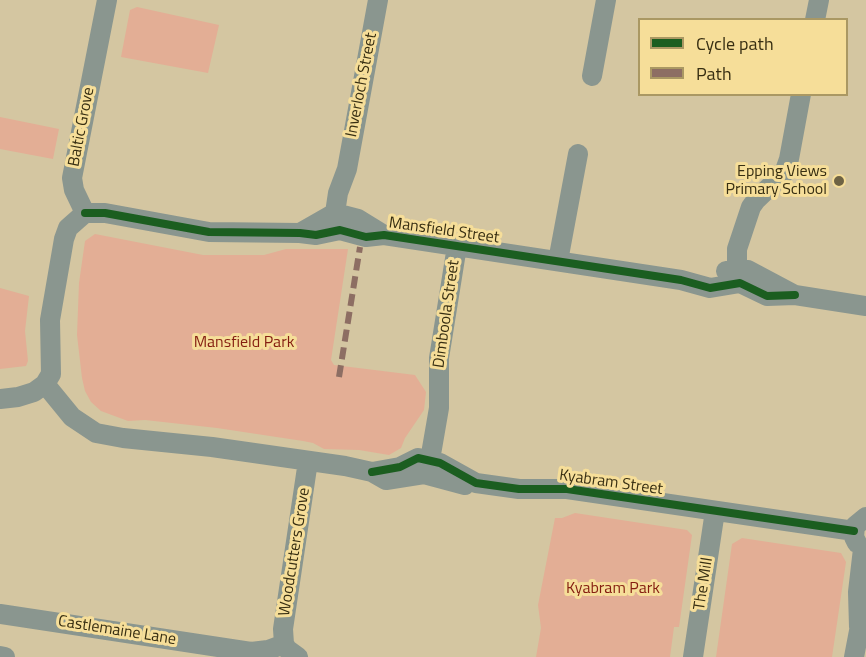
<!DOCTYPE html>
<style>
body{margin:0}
#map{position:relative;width:866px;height:657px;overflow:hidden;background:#d4c6a1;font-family:"Titillium Web",sans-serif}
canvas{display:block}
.legend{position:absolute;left:638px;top:18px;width:210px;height:78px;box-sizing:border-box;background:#f6de99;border:2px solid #aa9863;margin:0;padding:8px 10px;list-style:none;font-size:18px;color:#372e12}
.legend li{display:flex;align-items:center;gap:12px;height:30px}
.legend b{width:30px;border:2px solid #aa9863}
</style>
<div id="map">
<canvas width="866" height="657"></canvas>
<ul class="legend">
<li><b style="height:8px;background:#1b5e20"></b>Cycle path</li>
<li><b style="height:8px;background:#8d6e63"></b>Path</li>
</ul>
</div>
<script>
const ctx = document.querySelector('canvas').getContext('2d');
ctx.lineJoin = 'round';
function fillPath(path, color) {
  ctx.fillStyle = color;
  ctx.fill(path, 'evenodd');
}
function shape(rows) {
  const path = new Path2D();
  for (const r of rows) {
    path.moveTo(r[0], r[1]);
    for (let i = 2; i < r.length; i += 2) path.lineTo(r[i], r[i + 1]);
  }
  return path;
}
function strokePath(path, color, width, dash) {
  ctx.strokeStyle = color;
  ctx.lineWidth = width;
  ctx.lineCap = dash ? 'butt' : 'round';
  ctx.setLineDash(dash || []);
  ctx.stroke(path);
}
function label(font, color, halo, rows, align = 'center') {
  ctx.font = font + ' "Titillium Web",sans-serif';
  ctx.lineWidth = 6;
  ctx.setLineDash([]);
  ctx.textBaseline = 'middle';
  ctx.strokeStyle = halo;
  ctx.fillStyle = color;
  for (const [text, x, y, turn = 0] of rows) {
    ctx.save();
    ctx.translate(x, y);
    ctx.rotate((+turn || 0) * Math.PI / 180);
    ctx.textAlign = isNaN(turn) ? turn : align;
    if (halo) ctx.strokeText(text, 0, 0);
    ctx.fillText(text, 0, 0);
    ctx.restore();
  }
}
fillPath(shape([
 [137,7,219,25,208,73,121,57,130,10],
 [0,117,59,129,53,159,0,149],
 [95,234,203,255,264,255,286,249,348,249,331,360,334,365,415,375,426,392,424,410,405,438,401,448,389,455,359,450,324,449,313,443,303,441,217,428,145,420,128,421,101,411,91,402,85,391,82,378,77,335,79,283,85,241],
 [0,288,29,296,25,331,28,361,26,366,0,369],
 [575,513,687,530,692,535,679,627,674,627,670,657,536,657,541,628,538,605,555,518,562,518],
 [742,538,841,553,846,562,832,657,716,657,732,544]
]), '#e3ae95');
strokePath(shape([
 [815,20,819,0],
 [592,76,606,0],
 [85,213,105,213,209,232,300,233,316,235,340,230,366,237,384,235,681,280,710,288,740,283,767,296,795,295],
 [340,230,335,213,338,193,347,169,378,0],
 [300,233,335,213,358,219,384,235],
 [558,261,578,154],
 [726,271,748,270,795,295,866,306],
 [740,283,737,269,737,249,751,207,756,200,784,173,789,159,801,94],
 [45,384,72,417,96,433,123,438,212,447,345,466,372,472,386,480,424,474,465,485],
 [0,399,18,397,34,392,45,384,51,374,50,320,64,239,68,228,85,213,74,190,72,178,107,0],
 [372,472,400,467,418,458,440,463,476,483,519,489,567,489,854,531],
 [425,472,430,460,439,408,439,358,457,246],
 [857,543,854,537,855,526,866,517],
 [0,614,251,652,268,650,284,644,287,649,298,657],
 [859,627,858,592,863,549],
 [284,644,283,629,308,461],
 [0,656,5,657],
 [693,657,715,511],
 [854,657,862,615]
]), '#8a968f', 20);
strokePath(shape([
 [339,377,360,247]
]), '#8d6e63', 6, [12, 6]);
strokePath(shape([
 [85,213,105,213,209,232,300,233,316,235,340,230,366,237,384,235,681,280,710,288,740,283,767,296,795,295],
 [372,472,400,467,418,458,440,463,476,483,519,489,567,489,854,531]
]), '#1b5e20', 8);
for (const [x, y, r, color] of [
 [839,181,6,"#6e6344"]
]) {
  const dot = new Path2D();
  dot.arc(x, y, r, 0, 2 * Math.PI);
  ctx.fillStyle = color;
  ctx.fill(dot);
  strokePath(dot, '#f6de99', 2);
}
label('16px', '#372e12', '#f6de99', [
 ["Inverloch Street",362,85,-79],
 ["Baltic Grove",82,127,-79],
 ["Mansfield Street",444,231,8],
 ["Dimboola Street",447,314,-82],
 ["Kyabram Street",611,483,8],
 ["Woodcutters Grove",295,552,-81],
 ["The Mill",704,584,-81],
 ["Castlemaine Lane",117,631,9]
]);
label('16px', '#372e12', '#f6de99', [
 ["Epping Views",827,172],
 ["Primary School",827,190]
], 'right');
label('16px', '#851e11', '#f6de99', [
 ["Mansfield Park",244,343],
 ["Kyabram Park",613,589]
]);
</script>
